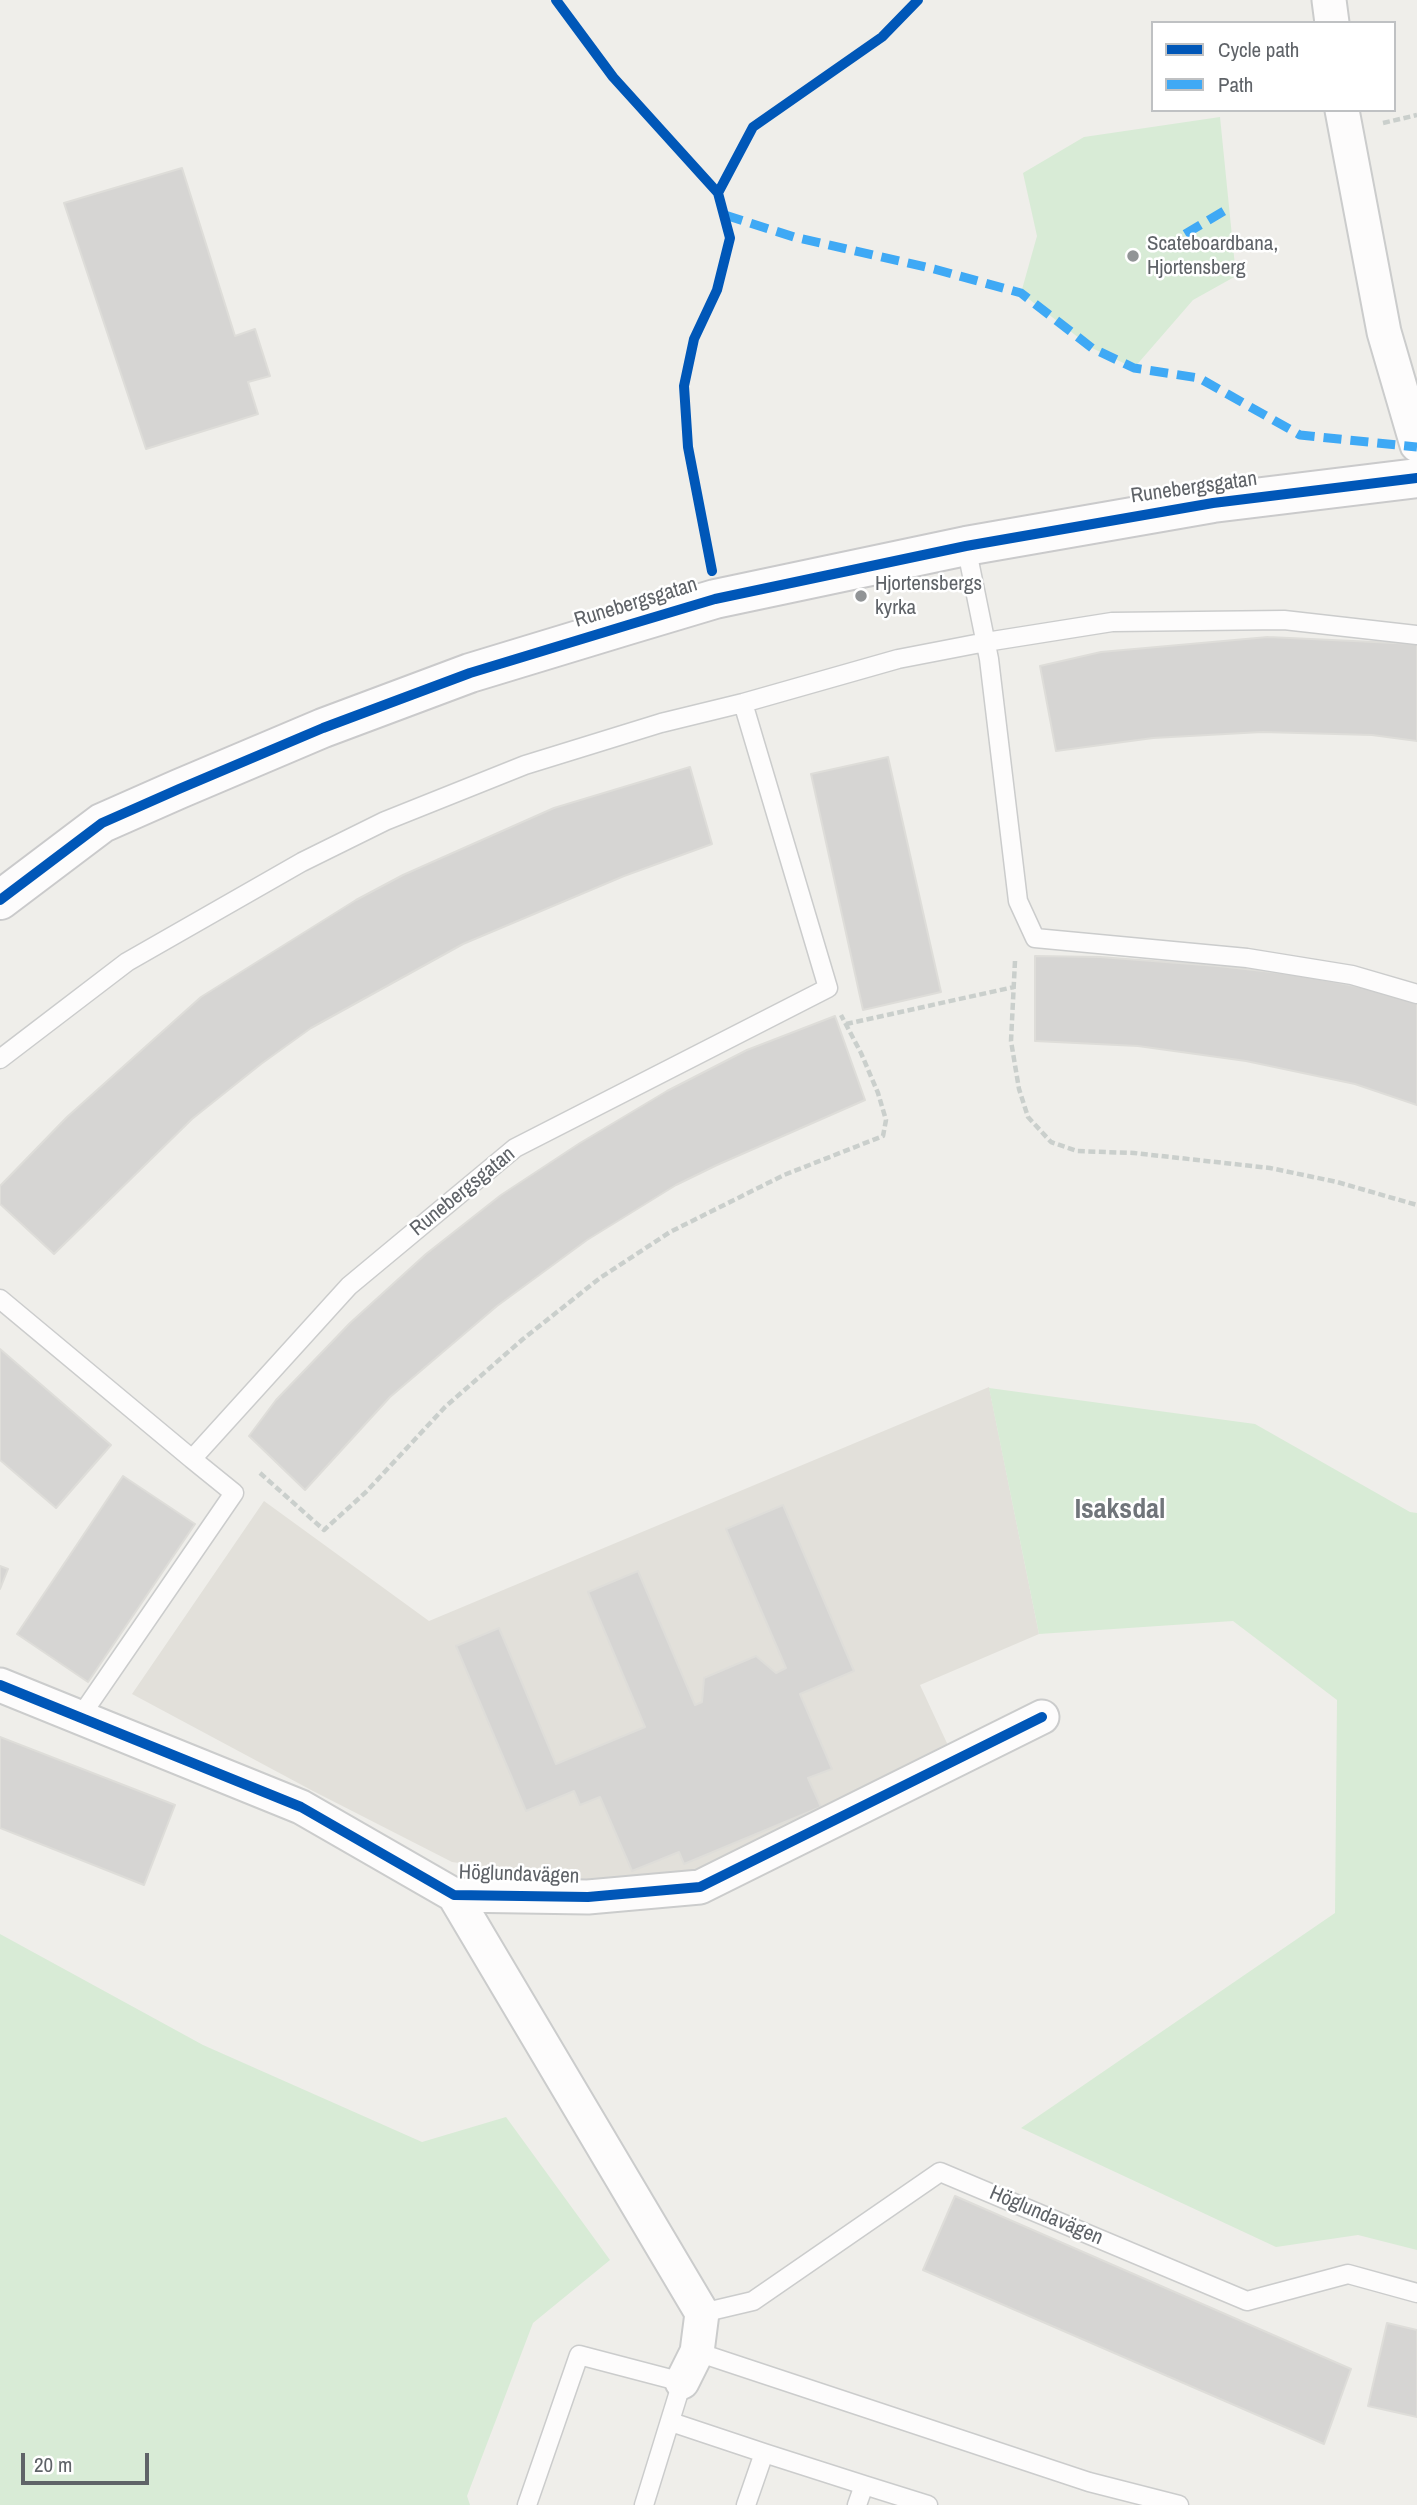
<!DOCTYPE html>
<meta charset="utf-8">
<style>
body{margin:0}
#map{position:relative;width:1417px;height:2505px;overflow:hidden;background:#efeeea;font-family:"Archivo Narrow",sans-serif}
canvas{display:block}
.legend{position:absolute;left:1151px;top:21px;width:245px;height:91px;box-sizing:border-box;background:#fff;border:2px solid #bfc1c3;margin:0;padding:9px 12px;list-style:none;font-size:21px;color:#5f6368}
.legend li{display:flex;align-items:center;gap:14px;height:35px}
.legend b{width:35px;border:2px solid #bfc1c3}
.scale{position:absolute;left:21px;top:2453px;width:128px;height:32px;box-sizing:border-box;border:4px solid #5f6368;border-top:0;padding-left:9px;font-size:21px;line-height:24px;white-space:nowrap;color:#5f6368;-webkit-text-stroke:5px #fff;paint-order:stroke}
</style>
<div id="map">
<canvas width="1417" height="2505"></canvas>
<ul class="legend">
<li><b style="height:9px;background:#0057b8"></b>Cycle path</li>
<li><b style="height:9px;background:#3fa9f5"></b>Path</li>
</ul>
<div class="scale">20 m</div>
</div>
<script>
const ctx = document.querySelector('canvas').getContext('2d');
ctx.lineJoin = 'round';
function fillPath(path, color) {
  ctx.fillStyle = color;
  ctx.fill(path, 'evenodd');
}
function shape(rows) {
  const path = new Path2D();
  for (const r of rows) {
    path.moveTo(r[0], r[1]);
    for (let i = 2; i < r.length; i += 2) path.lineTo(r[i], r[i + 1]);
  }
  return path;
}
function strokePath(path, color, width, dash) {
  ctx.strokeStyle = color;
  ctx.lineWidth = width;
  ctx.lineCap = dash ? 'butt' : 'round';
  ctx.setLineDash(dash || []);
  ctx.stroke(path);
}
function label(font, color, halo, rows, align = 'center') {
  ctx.font = font + ' "Archivo Narrow",sans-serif';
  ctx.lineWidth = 5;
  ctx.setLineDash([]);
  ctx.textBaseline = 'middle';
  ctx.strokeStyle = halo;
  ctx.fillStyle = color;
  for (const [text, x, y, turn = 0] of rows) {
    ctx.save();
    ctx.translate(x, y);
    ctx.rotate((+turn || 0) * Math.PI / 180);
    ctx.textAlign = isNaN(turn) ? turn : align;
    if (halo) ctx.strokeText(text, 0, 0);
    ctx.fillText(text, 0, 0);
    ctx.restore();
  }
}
fillPath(shape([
 [989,1387,1039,1634,920,1685,952,1754,689,1874,586,1881,452,1862,313,1791,132,1694,264,1501,429,1621]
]), '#e2e0da');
fillPath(shape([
 [1220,117,1236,276,1193,300,1134,368,1092,348,1021,293,1037,236,1023,173,1084,137],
 [989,1388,1255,1424,1410,1512,1417,1513,1417,2250,1358,2235,1276,2247,1021,2128,1335,1913,1337,1700,1233,1621,1039,1634],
 [0,1934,203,2045,422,2142,506,2117,610,2260,533,2323,467,2496,470,2505,0,2505]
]), '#d8ebd6');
const building = shape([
 [182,168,235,336,255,329,270,376,248,382,258,414,146,449,64,203,182,168],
 [1268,637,1417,644,1417,741,1372,735,1262,732,1153,738,1056,751,1040,666,1101,652,1268,637],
 [888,757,941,992,863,1010,811,774,888,757],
 [690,767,712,844,624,876,463,944,311,1028,261,1064,192,1119,54,1254,0,1204,0,1186,67,1117,201,997,356,900,403,875,554,808,690,767],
 [1035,956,1100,957,1218,966,1299,975,1417,998,1417,1105,1355,1084,1246,1061,1138,1046,1035,1041,1035,956],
 [835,1016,865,1100,717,1165,676,1185,587,1240,497,1306,390,1397,305,1490,249,1436,276,1400,350,1323,426,1254,501,1195,580,1143,667,1091,747,1050,835,1016],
 [0,1349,111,1445,56,1508,0,1460,0,1349],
 [123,1476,195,1524,88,1682,17,1634,123,1476],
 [783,1505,854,1671,800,1694,832,1769,808,1778,821,1807,684,1864,679,1852,632,1871,600,1797,580,1805,574,1791,526,1811,456,1646,499,1628,556,1764,645,1727,588,1592,638,1571,695,1705,702,1702,704,1678,756,1656,776,1673,786,1668,726,1529,783,1505],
 [0,1566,8,1569,0,1589,0,1566],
 [0,1737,175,1805,144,1885,0,1828,0,1737],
 [955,2196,1351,2369,1324,2444,923,2270,955,2196],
 [1387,2323,1417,2330,1417,2417,1368,2406,1387,2323]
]);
fillPath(building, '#d6d5d3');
strokePath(building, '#deddd9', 2);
const lane = shape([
 [966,546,989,659,1018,901,1035,938,1247,958,1352,975,1417,994],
 [0,1059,127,962,302,862,385,821,525,765,661,723,743,703,898,659,986,642,1112,622,1284,620,1417,635],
 [0,1299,192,1459,349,1286,515,1148,828,988,743,703],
 [80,1717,234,1493,192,1459],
 [702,2313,753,2301,940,2172,1247,2301,1348,2274,1417,2293],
 [697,2352,1089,2482,1179,2505],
 [671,2422,764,2453,746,2505],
 [764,2453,864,2485,857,2505],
 [864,2485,928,2505],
 [527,2505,579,2355,682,2382,644,2505]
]);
const street = shape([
 [1329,0,1332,23],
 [1342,110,1384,332,1417,445],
 [0,1685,301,1807,454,1895,588,1897,700,1887,1042,1717],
 [454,1895,702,2313,697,2352,682,2382]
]);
const secondary = shape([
 [0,900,102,823,179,789,323,728,470,673,628,625,715,599,966,546,1213,503,1417,478]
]);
strokePath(lane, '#cbcccc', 21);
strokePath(street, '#cbcccc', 37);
strokePath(secondary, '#cacacb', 42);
strokePath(shape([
 [1383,123,1417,115],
 [1015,961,1011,1041,1019,1089,1028,1117,1051,1142,1077,1151,1134,1153,1270,1168,1337,1182,1417,1205],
 [846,1024,1014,987],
 [260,1473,324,1530,366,1492,445,1407,523,1339,600,1278,670,1232,784,1175,883,1136,886,1120,878,1093,861,1053,841,1015]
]), '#cacfcc', 4.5, [7, 3.5]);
strokePath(lane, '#fdfcfc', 18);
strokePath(street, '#fdfcfc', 33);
strokePath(secondary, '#fdfcfc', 38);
strokePath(shape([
 [725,215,794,237,934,269,1021,293,1092,348,1134,368,1199,378,1300,435,1417,447],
 [1185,234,1229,208]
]), '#3fa9f5', 9, [18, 9]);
strokePath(shape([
 [556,0,613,77,718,193],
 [712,571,688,447,684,386,694,339,717,290,730,238,718,193,753,127,882,37,918,0],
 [0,900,102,823,179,789,323,728,470,673,628,625,715,599,966,546,1213,503,1417,478],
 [0,1685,301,1807,454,1895,588,1897,700,1887,1042,1717]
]), '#0057b8', 10);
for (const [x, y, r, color] of [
 [1133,256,7,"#919496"],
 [861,596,7,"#919496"]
]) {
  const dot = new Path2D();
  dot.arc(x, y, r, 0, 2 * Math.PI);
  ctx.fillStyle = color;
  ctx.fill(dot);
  strokePath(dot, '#fff', 2.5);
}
label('21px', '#5f6368', '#fff', [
 ["Scateboardbana,",1147,244],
 ["Hjortensberg",1147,268],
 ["Hjortensbergs",875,584],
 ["kyrka",875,608]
], 'left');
label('21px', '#5f6368', '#fff', [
 ["Runebergsgatan",1194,488,-8],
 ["Runebergsgatan",636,603,-17],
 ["Runebergsgatan",463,1192,-39],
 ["Höglundavägen",519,1875,2],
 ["Höglundavägen",1046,2216,23]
]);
label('bold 28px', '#70757a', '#fff', [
 ["Isaksdal",1120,1510]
]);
</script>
